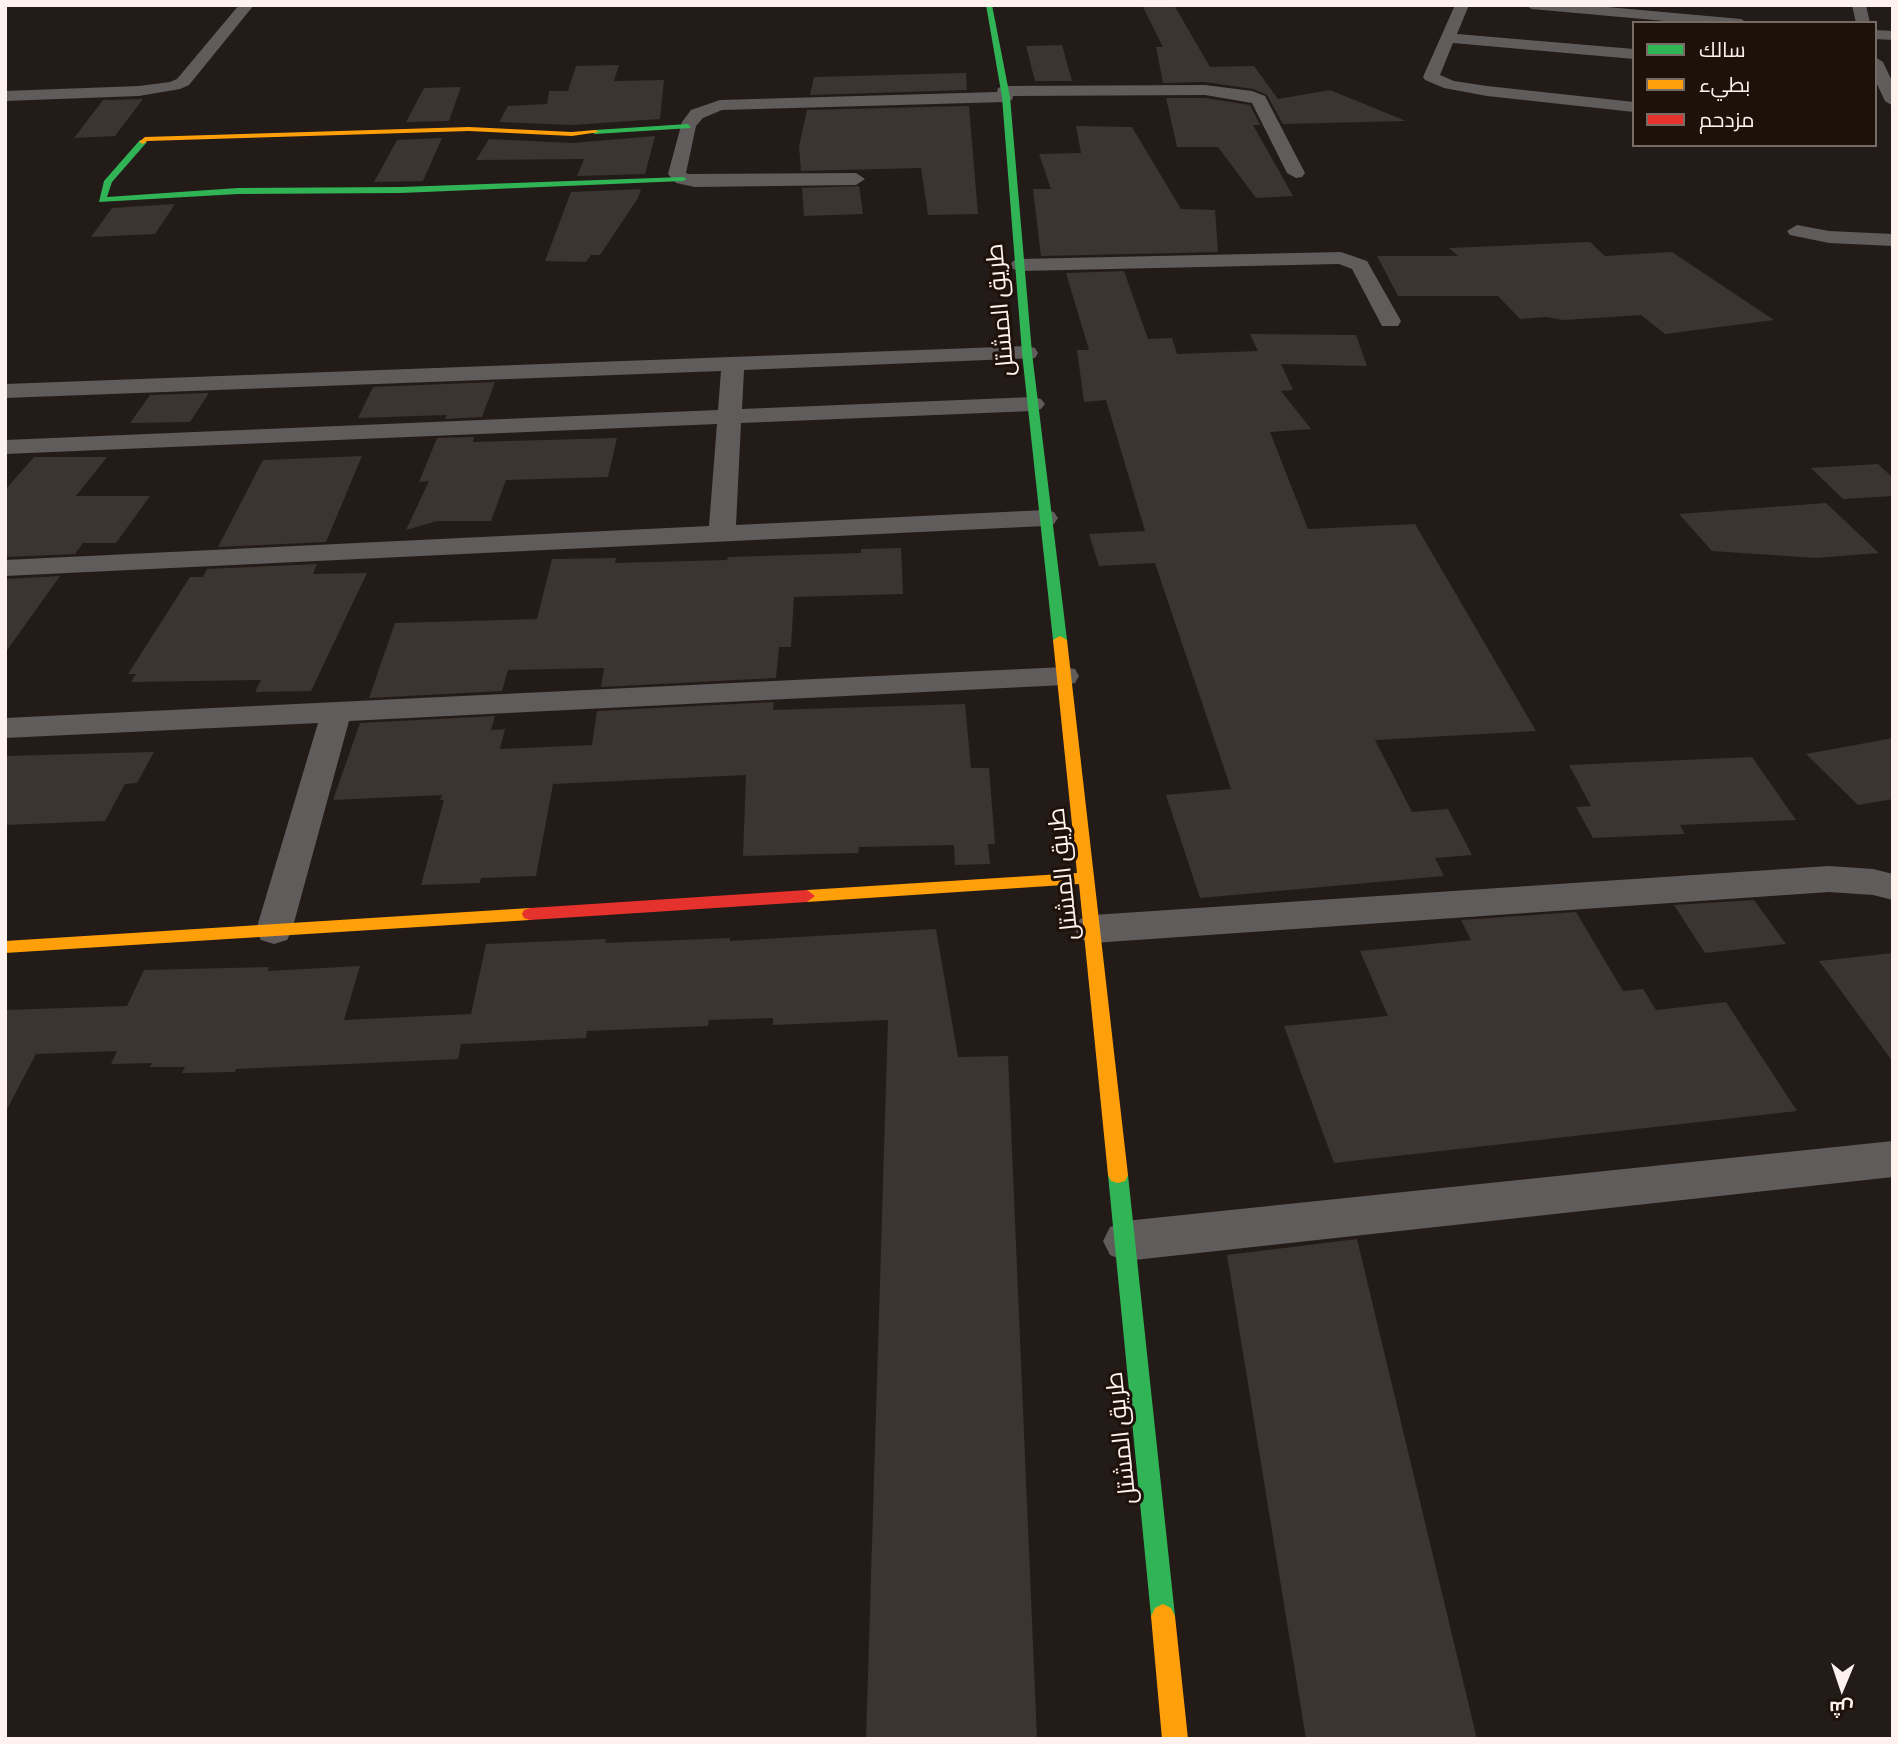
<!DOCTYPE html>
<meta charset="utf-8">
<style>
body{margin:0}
#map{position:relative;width:1898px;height:1744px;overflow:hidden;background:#231b18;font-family:Manrope,Cairo,sans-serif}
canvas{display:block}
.frame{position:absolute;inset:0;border:7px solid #fdf2ed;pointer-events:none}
.legend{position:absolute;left:1632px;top:21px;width:245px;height:126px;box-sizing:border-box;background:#1e110a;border:2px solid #776b65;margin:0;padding:9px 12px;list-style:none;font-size:21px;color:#fdf2ed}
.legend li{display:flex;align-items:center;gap:14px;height:35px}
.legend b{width:35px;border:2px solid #776b65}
.north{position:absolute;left:1807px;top:1653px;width:70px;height:70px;-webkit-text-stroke:5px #1e110a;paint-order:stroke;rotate:182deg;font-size:19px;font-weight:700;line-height:28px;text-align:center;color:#fdf2ed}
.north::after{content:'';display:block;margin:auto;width:24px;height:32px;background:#fdf2ed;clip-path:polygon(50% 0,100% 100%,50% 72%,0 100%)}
</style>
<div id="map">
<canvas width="1898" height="1744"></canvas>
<div class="frame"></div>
<ul class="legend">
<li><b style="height:9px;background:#30b455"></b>سالك</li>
<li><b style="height:9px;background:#ff9f0a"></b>بطيء</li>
<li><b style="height:9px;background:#e5322d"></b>مزدحم</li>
</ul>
<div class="north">ش</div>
</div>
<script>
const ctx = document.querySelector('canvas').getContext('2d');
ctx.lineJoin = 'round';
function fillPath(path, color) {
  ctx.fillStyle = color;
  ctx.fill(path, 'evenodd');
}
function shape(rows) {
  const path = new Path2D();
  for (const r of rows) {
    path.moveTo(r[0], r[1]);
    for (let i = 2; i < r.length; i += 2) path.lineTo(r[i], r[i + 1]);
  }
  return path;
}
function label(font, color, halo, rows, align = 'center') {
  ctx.font = font + ' Manrope,Cairo,sans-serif';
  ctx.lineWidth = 6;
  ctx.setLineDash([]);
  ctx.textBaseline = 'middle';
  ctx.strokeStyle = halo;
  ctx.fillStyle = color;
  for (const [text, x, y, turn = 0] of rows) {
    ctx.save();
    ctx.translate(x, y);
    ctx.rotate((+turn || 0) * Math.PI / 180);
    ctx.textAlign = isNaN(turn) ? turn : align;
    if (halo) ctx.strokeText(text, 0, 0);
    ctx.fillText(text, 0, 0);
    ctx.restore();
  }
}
fillPath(shape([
 [1142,5,1174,5,1210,67,1254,66,1278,99,1330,90,1406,121,1283,124,1267,95,1253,89,1205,82,1163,83,1156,47,1163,47],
 [1062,45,1072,81,1035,81,1026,46],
 [619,65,614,81,664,80,660,119,572,125,499,122,508,106,547,104,549,91,568,91,576,66],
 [966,73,967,90,810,95,814,77],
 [461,87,449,121,406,122,424,88],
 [1166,98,1205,98,1250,105,1260,125,1253,125,1293,196,1256,198,1218,147,1177,147],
 [143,99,115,136,74,138,103,100],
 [969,106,978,214,928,215,921,168,801,171,799,146,807,110],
 [1076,126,1132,127,1181,209,1215,210,1218,252,1041,256,1033,189,1051,189,1039,154,1081,153],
 [655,136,645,174,577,176,584,159,476,160,489,139,572,143],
 [442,138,423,181,374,182,397,140],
 [859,186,863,214,804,216,802,188],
 [641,189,638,198,600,255,591,255,586,262,545,261,571,192],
 [175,204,155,234,91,237,112,208],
 [1590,242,1605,256,1672,252,1774,320,1665,334,1641,315,1564,320,1546,317,1520,319,1498,296,1398,296,1377,256,1458,256,1449,248],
 [1124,271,1148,339,1172,338,1177,354,1258,351,1250,334,1356,335,1367,366,1281,364,1293,390,1281,391,1311,429,1270,432,1308,529,1415,524,1536,731,1375,740,1412,812,1448,809,1472,855,1435,858,1444,876,1200,898,1166,795,1231,789,1155,563,1099,566,1089,534,1145,531,1106,400,1084,402,1077,350,1089,350,1066,273],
 [495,382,482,417,445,419,447,415,358,418,373,387],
 [209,393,190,422,130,423,150,395],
 [474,437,473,442,617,438,608,477,506,480,491,521,437,521,406,530,429,481,419,482,437,438],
 [362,456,326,542,218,547,263,460],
 [34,457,107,457,76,496,150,496,116,543,83,543,75,554,5,557,5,490],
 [1878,464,1893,478,1893,496,1843,499,1811,468],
 [1826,503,1879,553,1816,558,1712,551,1679,514],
 [901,548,903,594,794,597,791,647,779,647,776,678,601,687,604,668,508,670,502,691,369,698,395,623,537,619,552,559,616,558,615,563,727,560,728,557,861,553,861,549],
 [317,564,313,574,367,573,311,691,255,692,261,680,131,682,136,674,128,674,190,577,203,577,207,569],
 [60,576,5,653,5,579],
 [774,702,773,710,965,704,971,768,989,768,995,844,988,844,990,864,955,865,954,845,859,847,858,853,743,856,746,775,553,784,536,876,481,878,480,883,421,885,444,800,440,800,442,795,333,800,360,723,495,716,491,730,505,729,500,749,592,745,597,711],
 [1893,738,1893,799,1858,805,1806,754],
 [154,752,137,783,125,784,105,821,5,825,5,756],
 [1752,757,1796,820,1680,825,1685,834,1593,838,1576,807,1591,806,1569,765],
 [1754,900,1786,944,1705,953,1674,905],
 [1576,912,1623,991,1643,989,1656,1010,1726,1002,1797,1111,1334,1163,1284,1026,1388,1016,1360,951,1471,940,1461,920],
 [936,929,958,1057,1008,1056,1037,1739,866,1739,888,1020,773,1025,773,1018,709,1020,708,1026,587,1031,586,1038,461,1044,458,1059,236,1069,235,1072,182,1073,185,1067,150,1067,152,1063,111,1064,117,1051,36,1054,5,1113,5,1010,127,1006,144,970,269,967,268,971,360,966,344,1020,471,1014,486,944,606,939,605,943,730,938,730,941],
 [1893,953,1893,1062,1819,961],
 [1357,1239,1477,1739,1306,1739,1227,1255]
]), '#3b3431');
fillPath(shape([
 [239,5,254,5,189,85,180,89,139,96,5,101,5,91,139,86,170,82,177,79,239,5],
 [1455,5,1469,5,1457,34,1634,49,1634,59,1453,43,1440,75,1454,81,1487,86,1634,102,1634,112,1487,96,1444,88,1425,80,1423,77,1455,5],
 [1525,5,1585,5,1741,19,1748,23,1687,23,1532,9,1525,5],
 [1852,5,1866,5,1870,23,1856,23,1852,5],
 [1875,30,1893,31,1893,40,1875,39,1875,30],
 [1875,57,1883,62,1893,83,1893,106,1885,101,1875,80,1875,57],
 [1205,85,1252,91,1265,96,1305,173,1302,177,1296,178,1287,173,1252,103,1205,95,1013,96,1012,100,1006,102,722,110,703,118,696,126,686,173,689,174,856,173,865,179,856,185,695,187,676,183,668,174,682,122,691,110,720,100,997,92,998,88,1004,86,1205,85],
 [1797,225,1829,231,1893,234,1893,246,1829,243,1790,235,1787,231,1797,225],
 [1341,252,1367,261,1401,321,1398,326,1382,326,1352,269,1339,264,1020,271,1013,269,1010,265,1013,261,1020,259,1341,252],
 [1027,346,1035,348,1038,353,1035,358,744,370,742,409,1033,397,1041,399,1045,404,1041,409,1033,411,741,423,736,525,1045,510,1054,512,1058,518,1054,524,1045,526,5,576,5,560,709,526,717,424,5,454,5,440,718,410,721,371,5,398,5,384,1027,346],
 [1064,667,1075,669,1079,676,1075,683,1064,685,349,721,292,930,287,940,274,944,261,940,256,930,318,723,5,738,5,718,1064,667],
 [1829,866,1873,869,1893,874,1893,900,1873,895,1829,892,1093,943,1080,939,1075,929,1080,919,1093,915,1829,866],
 [1893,1141,1893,1177,1125,1261,1110,1255,1103,1241,1110,1227,1125,1221,1893,1141]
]), '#605c5c');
fillPath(shape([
 [986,5,992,5,1010,97,1032,353,1067,640,1060,644,1053,640,1022,353,1002,97,986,5],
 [688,124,691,128,595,134,591,132,595,130,688,124],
 [140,140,147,142,112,182,107,197,238,188,401,187,683,177,687,179,683,181,401,193,238,194,99,202,104,181,140,140],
 [1118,1167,1125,1169,1128,1175,1175,1616,1171,1624,1163,1628,1155,1624,1151,1616,1108,1175,1111,1169,1118,1167]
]), '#30b455');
fillPath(shape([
 [469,127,572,132,595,130,599,132,572,136,469,131,147,141,143,144,139,142,145,137,469,127],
 [1060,636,1067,640,1128,1175,1125,1181,1118,1183,1111,1181,1108,1175,1079,884,807,902,799,896,807,890,1077,873,1053,640,1060,636],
 [530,908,536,910,538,914,536,918,530,920,5,953,5,941,530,908],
 [1163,1604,1171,1608,1175,1616,1188,1739,1162,1739,1151,1616,1155,1608,1163,1604]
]), '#ff9f0a');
fillPath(shape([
 [807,890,815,896,807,902,530,920,524,918,522,914,524,910,530,908,807,890]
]), '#e5322d');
label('24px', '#fdf2ed', '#1e110a', [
 ["طريق المشتل",1001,310,-95],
 ["طريق المشتل",1064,874,-96],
 ["طريق المشتل",1122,1438,-96]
]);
</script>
